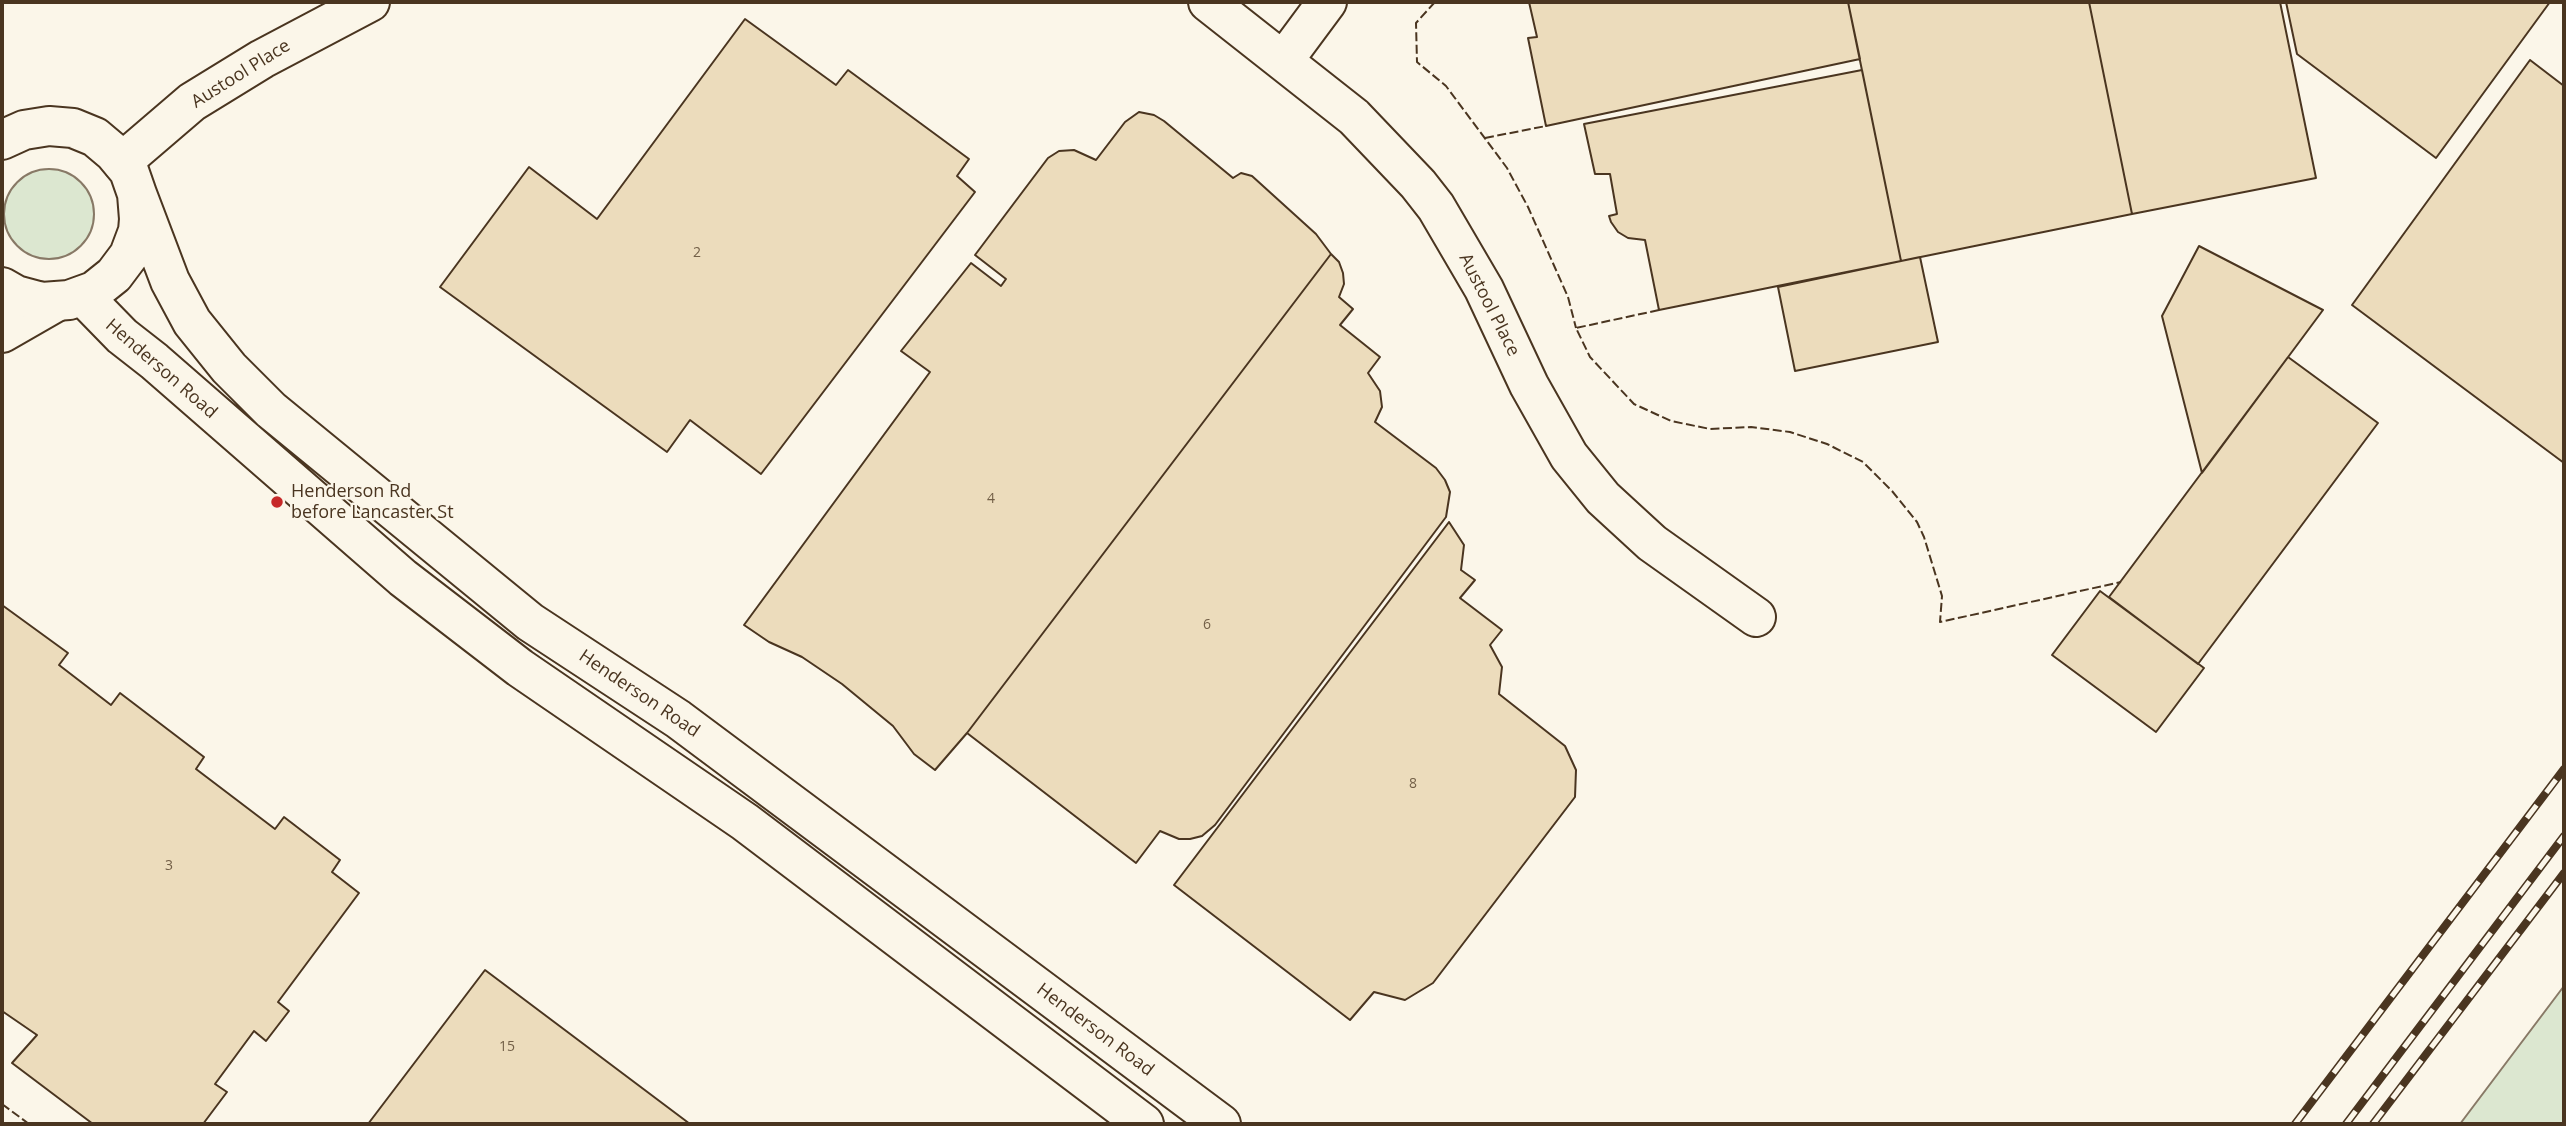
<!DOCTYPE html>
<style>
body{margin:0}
#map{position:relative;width:2566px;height:1126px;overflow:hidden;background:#fbf6e9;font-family:"Open Sans",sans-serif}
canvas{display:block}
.frame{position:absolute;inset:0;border:4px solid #4a3520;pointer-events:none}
</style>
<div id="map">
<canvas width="2566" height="1126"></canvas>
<div class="frame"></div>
</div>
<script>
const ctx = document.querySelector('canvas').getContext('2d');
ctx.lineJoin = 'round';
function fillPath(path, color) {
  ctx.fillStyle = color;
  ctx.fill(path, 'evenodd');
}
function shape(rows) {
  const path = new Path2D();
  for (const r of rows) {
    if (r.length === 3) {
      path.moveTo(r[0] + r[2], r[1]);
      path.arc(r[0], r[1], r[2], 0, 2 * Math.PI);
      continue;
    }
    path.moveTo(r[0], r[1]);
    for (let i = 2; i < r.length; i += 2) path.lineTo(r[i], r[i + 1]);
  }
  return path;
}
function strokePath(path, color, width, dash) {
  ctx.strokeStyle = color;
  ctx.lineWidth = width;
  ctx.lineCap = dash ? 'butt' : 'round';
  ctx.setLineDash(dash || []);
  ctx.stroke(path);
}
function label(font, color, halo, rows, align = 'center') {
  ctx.font = font + ' "Open Sans",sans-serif';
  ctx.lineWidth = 5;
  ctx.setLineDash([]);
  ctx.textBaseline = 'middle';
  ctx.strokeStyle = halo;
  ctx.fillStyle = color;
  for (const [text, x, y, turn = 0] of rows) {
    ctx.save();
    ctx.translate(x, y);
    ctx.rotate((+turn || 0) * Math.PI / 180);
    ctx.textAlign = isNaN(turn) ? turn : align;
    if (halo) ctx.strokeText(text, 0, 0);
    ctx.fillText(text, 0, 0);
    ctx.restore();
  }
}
const green = shape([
 [49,214,45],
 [2564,986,2564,1124,2460,1124,2564,986]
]);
fillPath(green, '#dce7d0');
strokePath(green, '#887966', 2);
const building = shape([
 [1529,2,1848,2,1860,59,1546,126,1528,38,1537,37,1529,2],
 [1848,2,2089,2,2132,214,1901,261,1848,2],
 [2089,2,2280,2,2316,178,2132,214,2089,2],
 [2286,2,2550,2,2436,158,2297,54,2286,2],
 [745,19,836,85,848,70,969,159,957,176,975,192,761,474,690,420,667,452,440,287,529,167,597,219,745,19],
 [2530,60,2564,86,2564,463,2352,305,2530,60],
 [1862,70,1901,261,1659,310,1645,240,1628,238,1618,232,1611,222,1609,216,1617,214,1610,174,1595,174,1584,124,1862,70],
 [1139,112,1154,115,1164,121,1233,178,1241,173,1252,176,1316,234,1331,254,967,733,935,770,914,754,893,726,842,684,802,657,769,642,744,625,930,372,901,351,971,263,1001,286,1006,279,975,255,1048,158,1059,151,1074,150,1096,160,1125,122,1139,112],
 [2199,246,2323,310,2202,473,2162,316,2199,246],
 [1331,254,1339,262,1343,273,1344,284,1339,297,1353,309,1340,325,1380,357,1368,373,1380,391,1382,407,1375,422,1436,468,1445,480,1450,492,1446,517,1215,825,1202,836,1190,839,1179,839,1160,831,1136,863,967,733,1331,254],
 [1920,257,1938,342,1795,371,1778,287,1920,257],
 [2288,357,2378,423,2198,664,2109,597,2288,357],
 [1449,522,1464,545,1461,570,1475,580,1460,598,1502,630,1490,645,1502,667,1499,694,1565,746,1576,770,1575,797,1433,983,1405,1000,1374,992,1350,1020,1174,885,1449,522],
 [2100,591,2204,668,2156,732,2052,655,2100,591],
 [2,605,68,653,59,665,111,705,120,693,204,757,196,769,275,829,284,817,340,860,332,872,359,893,278,1002,289,1011,266,1041,254,1031,215,1084,227,1092,203,1124,93,1124,12,1063,37,1035,2,1011,2,605],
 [485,970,690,1124,368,1124,485,970]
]);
fillPath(building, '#ecdcbc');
strokePath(building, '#4a3520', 2);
const minor = shape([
 [1208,2,1354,117,1418,184,1436,207,1484,289,1529,385,1569,456,1603,498,1652,543,1756,617],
 [1284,60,1327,2],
 [122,162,192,102,262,59,370,2],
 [2,333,56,302]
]);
const major = shape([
 [2,140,24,130,49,126,73,128,95,137,114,153,129,171,137,194,139,219,138,231,129,255,114,275,94,291,69,300,42,302,16,295,2,287],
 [137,194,170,281,192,322,229,368,271,410,530,622,678,719,1221,1124],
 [83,296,122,336,154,361,403,578,520,668,745,822,1144,1124]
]);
strokePath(minor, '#4a3520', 42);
strokePath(major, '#4a3520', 42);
strokePath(minor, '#fbf6e9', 38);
strokePath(major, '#fbf6e9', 38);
const rail = shape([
 [2295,1124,2564,769],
 [2346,1124,2564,836],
 [2373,1124,2564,873]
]);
strokePath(rail, '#4a3520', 8);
strokePath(rail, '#fbf6e9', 5, [16]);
strokePath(shape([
 [1435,2,1416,23,1417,62,1446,86,1507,168,1528,207,1568,297,1576,328],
 [1485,138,1546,126],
 [1659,310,1576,328,1590,357,1634,404,1671,421,1710,429,1751,427,1790,432,1827,444,1863,462,1892,491,1917,522,1924,537,1942,596,1940,622,2121,582],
 [2,1104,29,1124]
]), '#4a3520', 2, [9, 3.5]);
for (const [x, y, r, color] of [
 [277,502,7,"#c62828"]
]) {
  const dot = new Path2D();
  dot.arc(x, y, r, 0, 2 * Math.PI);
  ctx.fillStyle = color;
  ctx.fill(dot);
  strokePath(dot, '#fbf6e9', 2.5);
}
label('14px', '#725f47', null, [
 ["2",697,253],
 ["4",991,499],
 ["6",1207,625],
 ["8",1413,784],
 ["3",169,866],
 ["15",507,1047]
]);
label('18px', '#4a3520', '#fbf6e9', [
 ["Austool Place",241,74,-32],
 ["Austool Place",1489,305,63],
 ["Henderson Road",161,369,41],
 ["Henderson Road",639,694,34],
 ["Henderson Road",1095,1030,37]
]);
label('18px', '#4a3520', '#fbf6e9', [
 ["Henderson Rd",291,492],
 ["before Lancaster St",291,513]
], 'left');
</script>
